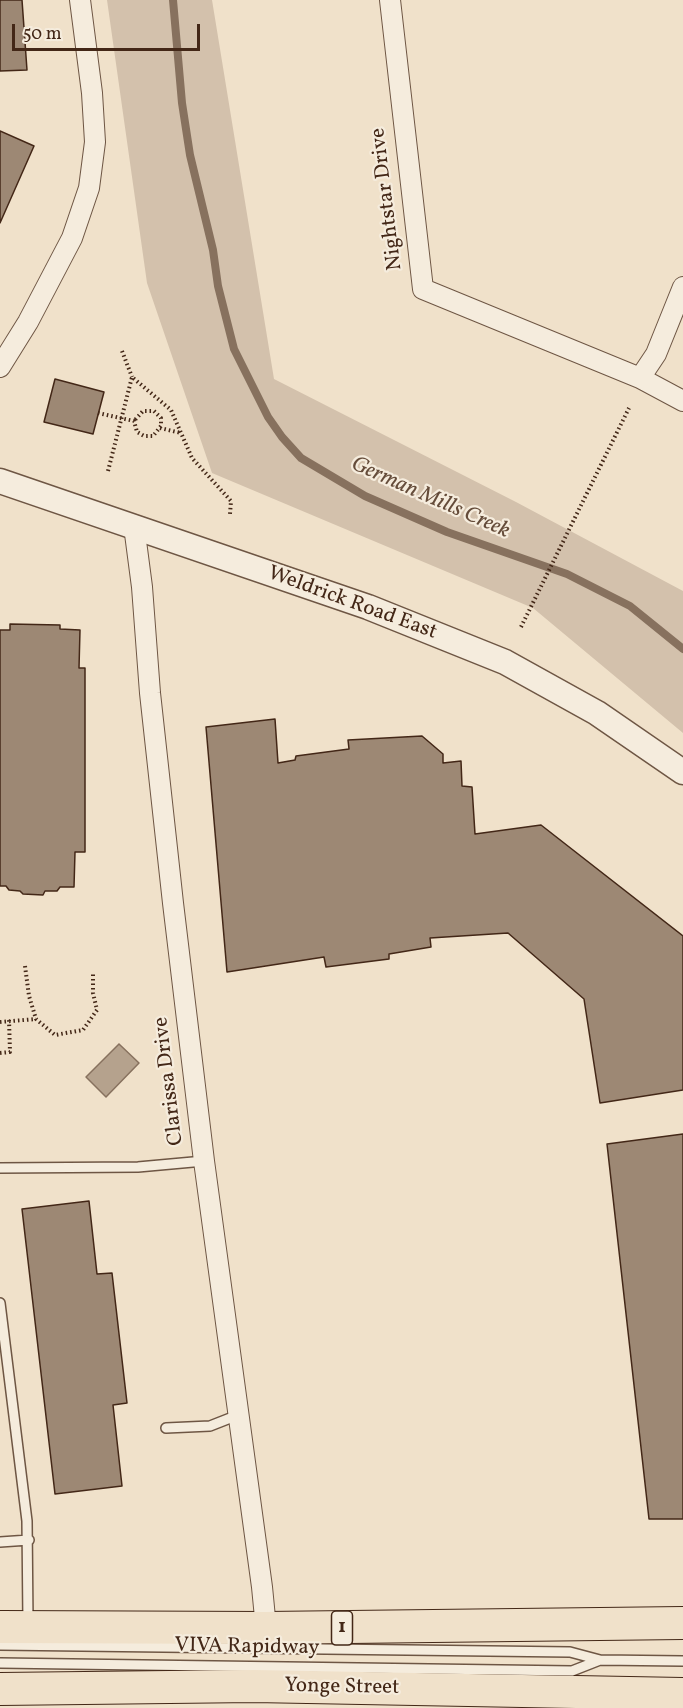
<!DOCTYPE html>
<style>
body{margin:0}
#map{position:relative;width:683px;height:1708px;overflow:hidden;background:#f0e1ca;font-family:Vollkorn,serif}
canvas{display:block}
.scale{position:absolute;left:12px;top:24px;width:188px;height:27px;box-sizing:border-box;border:3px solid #432717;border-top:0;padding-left:8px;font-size:18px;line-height:21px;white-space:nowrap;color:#432717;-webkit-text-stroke:4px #f5ecdd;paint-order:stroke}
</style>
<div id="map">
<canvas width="683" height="1708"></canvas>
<div class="scale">50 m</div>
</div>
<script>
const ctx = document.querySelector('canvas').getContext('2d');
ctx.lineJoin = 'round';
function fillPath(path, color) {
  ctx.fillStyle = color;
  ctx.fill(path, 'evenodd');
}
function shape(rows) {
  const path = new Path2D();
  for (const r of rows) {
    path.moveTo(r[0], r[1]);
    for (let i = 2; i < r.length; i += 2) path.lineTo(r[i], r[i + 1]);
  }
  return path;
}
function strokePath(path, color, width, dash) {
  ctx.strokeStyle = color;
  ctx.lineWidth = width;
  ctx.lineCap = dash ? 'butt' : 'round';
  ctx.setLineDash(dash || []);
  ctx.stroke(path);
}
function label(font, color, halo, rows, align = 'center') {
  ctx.font = font + ' Vollkorn,serif';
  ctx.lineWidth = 4.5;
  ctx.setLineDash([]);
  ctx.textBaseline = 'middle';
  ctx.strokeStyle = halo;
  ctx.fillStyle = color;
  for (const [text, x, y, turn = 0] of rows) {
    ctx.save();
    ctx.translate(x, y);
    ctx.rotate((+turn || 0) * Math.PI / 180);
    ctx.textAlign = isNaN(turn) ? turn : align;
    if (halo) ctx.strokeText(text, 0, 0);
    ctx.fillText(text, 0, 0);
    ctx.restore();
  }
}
fillPath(shape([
 [107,0,212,0,274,379,516,502,683,591,683,733,533,608,212,473,147,283]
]), '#d3c1ac');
const water = shape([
 [119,1044,139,1063,106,1097,86,1077,119,1044]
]);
fillPath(water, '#b5a28d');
strokePath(water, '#87715e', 1.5);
strokePath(shape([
 [173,0,182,103,190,155,213,250,218,286,234,349,268,417,282,437,301,458,365,496,447,532,567,574,630,606,683,649]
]), '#87715e', 8);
const building = shape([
 [0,0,22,0,27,70,0,71,0,0],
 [0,131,34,146,0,223,0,131],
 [55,379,104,392,93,434,44,422,55,379],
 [10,624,60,625,60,629,80,630,79,668,85,668,85,852,75,852,74,887,60,887,57,891,45,891,43,895,23,894,20,891,9,890,6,886,0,886,0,630,10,630,10,624],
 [275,719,278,763,295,760,296,756,349,749,348,740,422,736,443,754,443,763,461,761,462,786,472,787,475,834,541,825,683,936,683,1090,600,1103,584,999,508,933,430,938,431,947,389,954,389,959,326,967,324,957,227,972,206,727,275,719],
 [683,1134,683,1519,649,1519,607,1144,683,1134],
 [89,1201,97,1274,112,1273,127,1403,113,1405,122,1486,55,1494,22,1209,89,1201]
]);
fillPath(building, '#9d8874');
strokePath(building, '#432717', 1.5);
const service = shape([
 [0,1168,138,1167,204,1161],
 [0,1303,27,1521,28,1623],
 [166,1428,210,1426,238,1415],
 [0,1542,29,1540],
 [0,1645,570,1652,600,1660,683,1661],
 [0,1663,572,1671,600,1660]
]);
const minor = shape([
 [390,0,423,289,640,378,683,401],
 [0,367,28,322,72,238,89,188,95,142,92,93,80,0],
 [640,378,656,354,683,287],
 [134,526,142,587,150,693,173,903,204,1161,262,1587,266,1628]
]);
const tertiary = shape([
 [0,481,368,607,505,662,597,713,683,772]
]);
const primary = shape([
 [0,1627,266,1628,683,1623],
 [0,1689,254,1686,683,1694]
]);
strokePath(service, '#6e5644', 12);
strokePath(minor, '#6e5644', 22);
strokePath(tertiary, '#6e5644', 27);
strokePath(primary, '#432717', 34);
strokePath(shape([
 [122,351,132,377],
 [98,413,134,421,137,432,144,436,153,436,161,426,161,418,154,411,143,411,134,421],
 [160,428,181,433],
 [108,471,132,377,171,410,192,458,231,501,230,514],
 [521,627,629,408],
 [25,966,29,996,36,1019,55,1035,83,1030,97,1010,93,993,93,973],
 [0,1022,36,1019],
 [0,1053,10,1052,9,1020]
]), '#432717', 4, [1.5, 3]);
strokePath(service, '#f5ecdd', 9);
strokePath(minor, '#f5ecdd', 20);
strokePath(tertiary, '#f5ecdd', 24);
strokePath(primary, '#f0e1ca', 32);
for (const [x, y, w] of [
 [342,1628,21]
]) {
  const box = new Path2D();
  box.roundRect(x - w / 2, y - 17, w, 34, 4.5);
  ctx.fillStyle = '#f5ecdd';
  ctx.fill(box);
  strokePath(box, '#432717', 1.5);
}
label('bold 20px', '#432717', null, [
 ["1",342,1628]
]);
label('21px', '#432717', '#f5ecdd', [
 ["Nightstar Drive",388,199,-97],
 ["Weldrick Road East",352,604,20],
 ["Clarissa Drive",170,1081,-97],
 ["VIVA Rapidway",247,1648,1],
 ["Yonge Street",342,1688,1]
]);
label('italic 22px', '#654c3a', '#f5ecdd', [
 ["German Mills Creek",430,499,24]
]);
</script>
